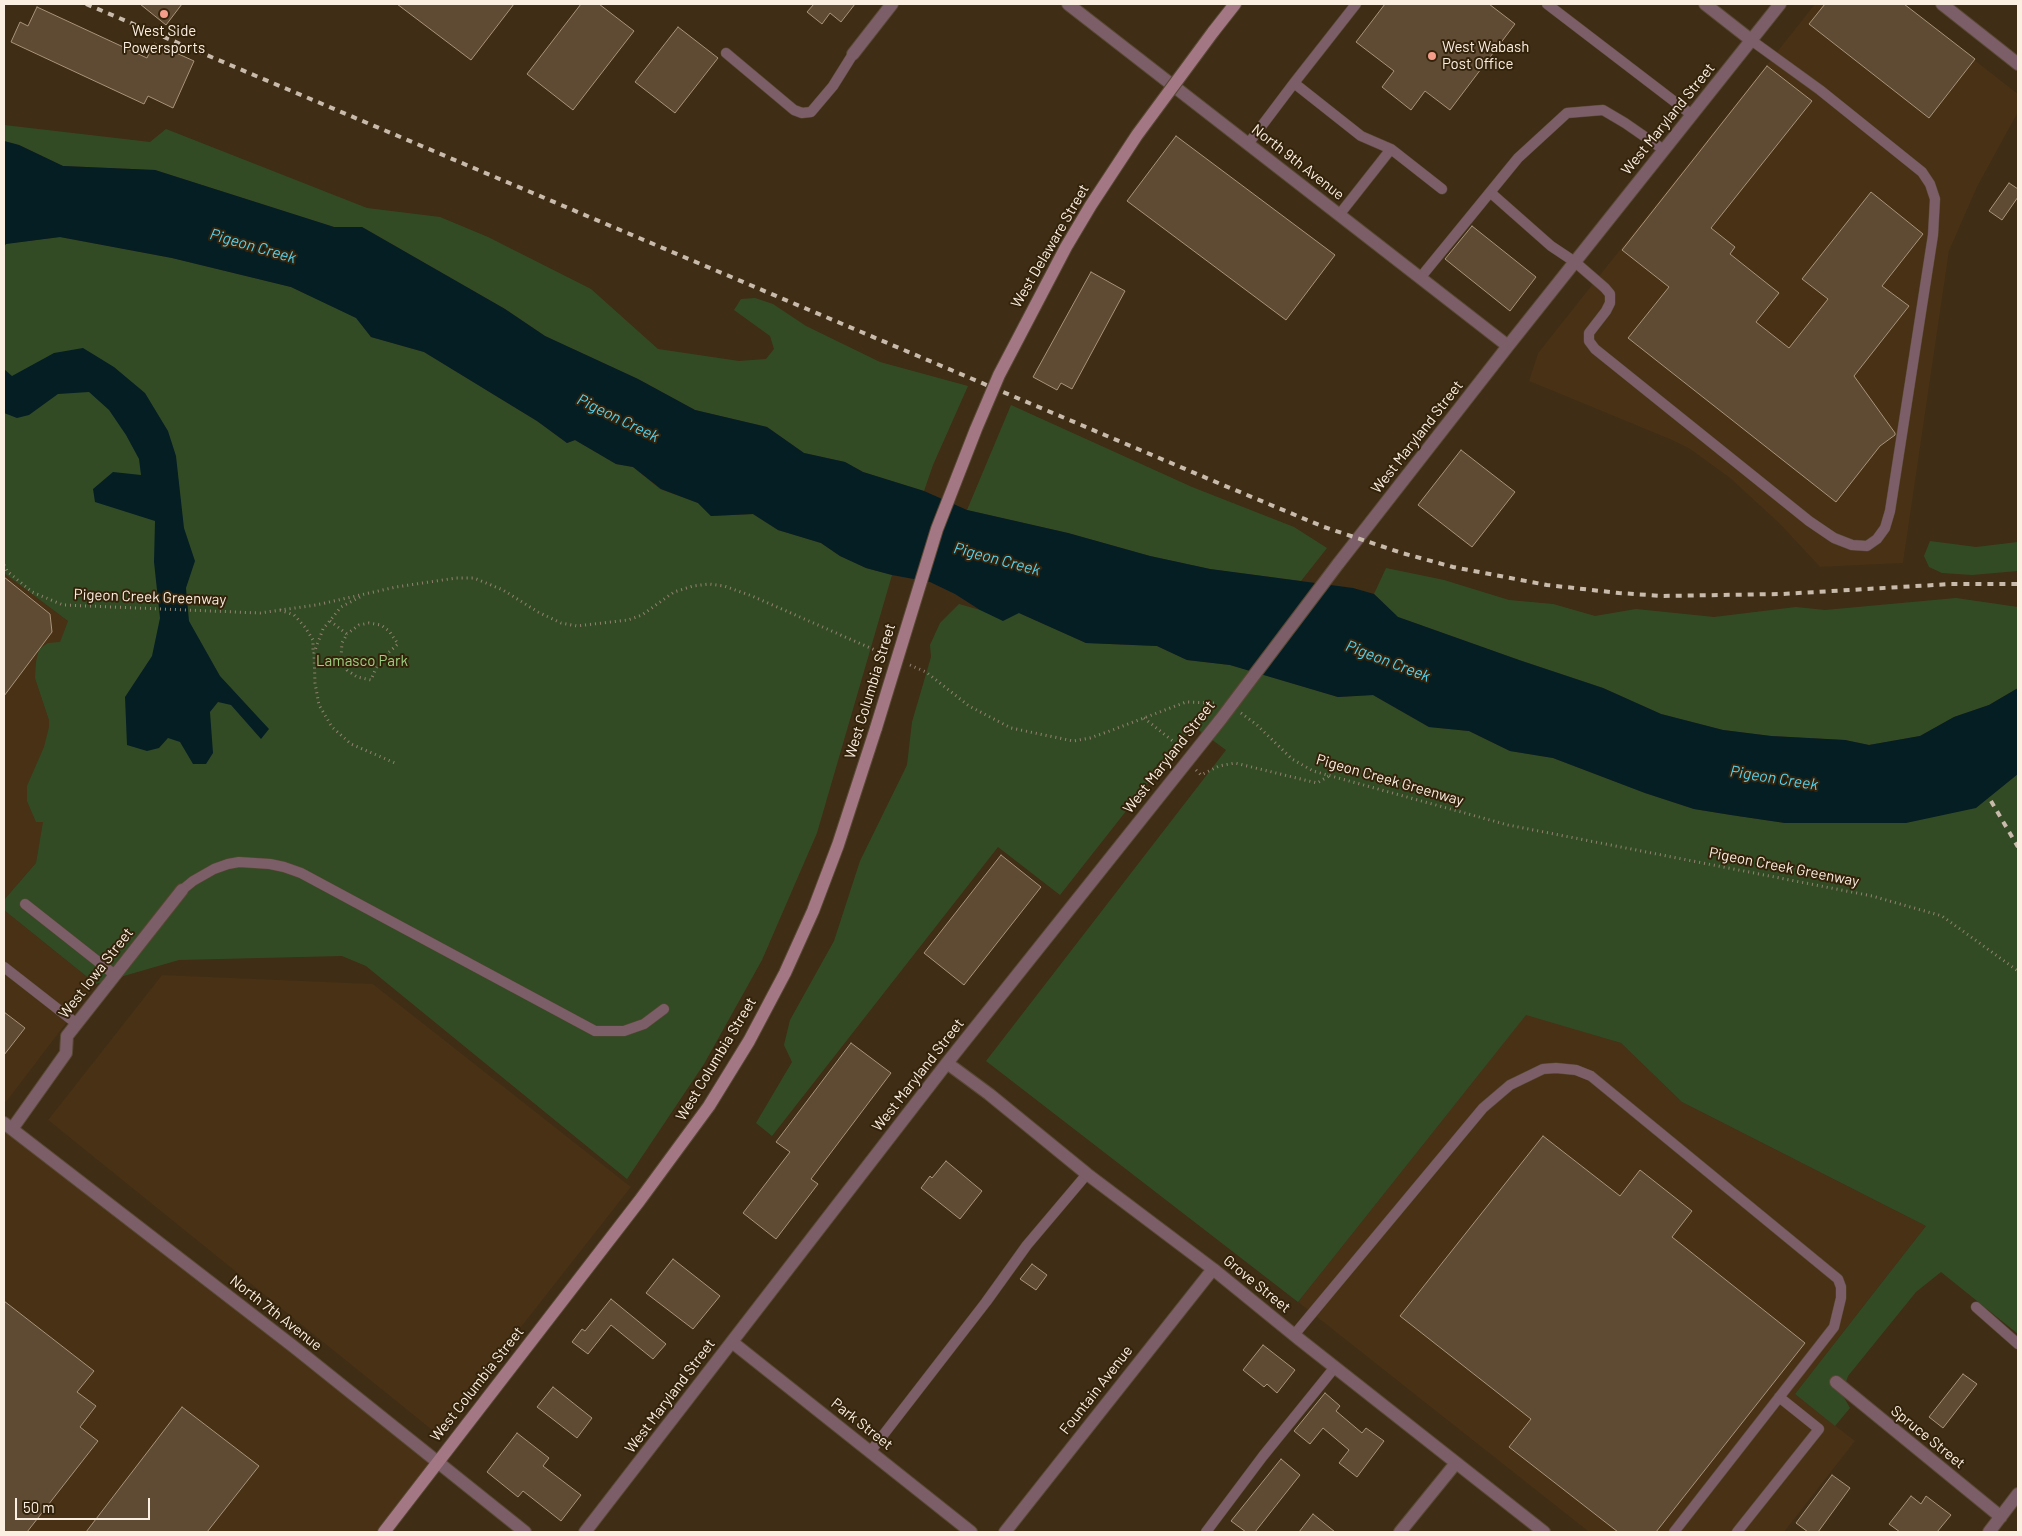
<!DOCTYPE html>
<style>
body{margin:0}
#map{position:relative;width:2022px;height:1536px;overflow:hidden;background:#3f2d16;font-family:Barlow,sans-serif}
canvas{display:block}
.frame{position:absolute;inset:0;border:5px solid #fbefe2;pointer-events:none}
.scale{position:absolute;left:15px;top:1498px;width:135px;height:22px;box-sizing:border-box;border:2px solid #fbefe2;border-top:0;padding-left:6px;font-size:15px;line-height:18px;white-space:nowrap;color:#fbefe2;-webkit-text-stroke:4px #34230b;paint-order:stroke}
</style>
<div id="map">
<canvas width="2022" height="1536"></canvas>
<div class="frame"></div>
<div class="scale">50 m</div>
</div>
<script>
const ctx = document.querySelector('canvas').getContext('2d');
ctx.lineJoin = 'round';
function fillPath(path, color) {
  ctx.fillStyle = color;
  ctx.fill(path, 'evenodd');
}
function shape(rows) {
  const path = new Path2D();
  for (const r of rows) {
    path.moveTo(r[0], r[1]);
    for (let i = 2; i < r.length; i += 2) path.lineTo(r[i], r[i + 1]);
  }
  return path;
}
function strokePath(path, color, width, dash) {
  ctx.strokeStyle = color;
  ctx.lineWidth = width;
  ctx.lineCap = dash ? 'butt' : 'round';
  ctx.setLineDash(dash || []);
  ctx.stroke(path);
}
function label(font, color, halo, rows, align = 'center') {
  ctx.font = font + ' Barlow,sans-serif';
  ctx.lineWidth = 4;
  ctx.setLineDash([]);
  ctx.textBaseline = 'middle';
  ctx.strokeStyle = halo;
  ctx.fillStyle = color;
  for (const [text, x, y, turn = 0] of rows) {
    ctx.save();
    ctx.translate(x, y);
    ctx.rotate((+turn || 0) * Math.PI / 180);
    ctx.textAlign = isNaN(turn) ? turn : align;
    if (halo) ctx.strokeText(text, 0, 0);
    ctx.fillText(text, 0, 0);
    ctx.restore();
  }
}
fillPath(shape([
 [1815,4,1903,4,2018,94,2018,112,1977,187,1949,251,1903,563,1820,567,1780,524,1730,478,1690,449,1672,440,1529,381,1538,353],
 [4,573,68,621,50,673,64,713,36,863,4,900],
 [4,910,96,984,6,1102,4,1100],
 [162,975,373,984,631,1187,437,1434,48,1120],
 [1526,1014,1621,1043,1682,1102,1926,1226,1795,1394,1855,1441,1784,1532,1589,1532,1298,1302],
 [4,1127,437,1463,383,1532,4,1532]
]), '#483114');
fillPath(shape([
 [4,125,150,142,166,129,367,208,440,217,488,237,591,289,658,349,739,361,766,359,774,349,770,336,734,310,741,299,755,298,773,304,806,326,880,362,968,386,933,465,924,491,863,472,845,462,804,453,767,427,695,410,638,379,545,336,505,309,362,227,334,227,155,170,63,166,19,145,4,141],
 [60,237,172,258,291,287,357,318,371,337,424,352,537,421,567,443,575,440,616,464,633,467,660,489,698,503,711,516,753,514,778,530,821,543,840,556,866,568,892,575,817,833,762,960,704,1064,627,1179,366,966,342,956,179,960,96,984,4,910,4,900,36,863,43,822,36,822,27,801,27,786,44,747,49,727,49,720,35,678,36,662,39,649,48,643,60,642,68,621,4,573,4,244],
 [1011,405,1192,487,1294,527,1327,548,1301,581,1210,569,1150,556,1068,533,967,510],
 [1930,541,1976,547,2018,542,2018,571,1972,575,1942,573,1929,567,1924,556],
 [1386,568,1444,580,1509,600,1553,604,1595,616,1636,609,1714,617,1796,607,1825,610,1956,598,2018,607,2018,688,1989,705,1954,717,1920,736,1869,745,1845,740,1771,736,1723,730,1661,714,1603,688,1519,660,1398,617,1374,594],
 [959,604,980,610,1019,613,1086,643,1157,646,1187,660,1230,665,1338,697,1373,695,1429,727,1469,731,1510,751,1553,758,1645,793,1694,809,1731,815,1785,823,1892,823,2018,774,2018,1334,1941,1272,1916,1292,1848,1376,1842,1394,1850,1408,1835,1426,1795,1394,1926,1226,1682,1102,1621,1043,1526,1015,1298,1302,986,1061,1226,750,1193,726,1060,895,998,847,772,1136,756,1123,792,1062,784,1045,790,1020,834,941,860,861,907,765,912,722,931,657,930,645,940,623]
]), '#334b25');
fillPath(shape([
 [4,141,19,145,63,166,155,170,334,227,362,227,505,309,545,336,638,379,695,410,767,427,804,453,845,462,863,472,924,491,967,510,1068,533,1150,556,1210,569,1353,588,1374,594,1398,617,1519,660,1603,688,1661,714,1723,730,1771,736,1845,740,1869,745,1920,736,1954,717,1989,705,2018,688,2018,774,1976,808,1906,823,1785,823,1731,815,1694,809,1645,793,1553,758,1510,751,1469,731,1429,727,1373,695,1338,697,1230,665,1187,660,1157,646,1086,643,1019,613,1003,621,980,610,955,594,930,582,892,575,866,568,840,556,821,543,778,530,753,514,711,516,698,503,661,489,633,467,616,464,575,440,567,443,537,421,424,352,371,337,356,318,291,287,172,258,60,237,6,244,4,247],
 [83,348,114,367,145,393,168,431,176,456,184,528,195,561,186,588,189,621,220,676,269,729,261,739,231,705,218,702,210,712,213,753,206,764,193,764,180,742,168,738,159,748,147,751,127,745,125,697,152,656,160,618,154,562,155,521,95,502,93,489,113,472,141,475,139,459,126,435,109,410,89,392,58,394,29,415,17,418,4,413,4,369,12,376,54,353]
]), '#041e24');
const building = shape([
 [140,4,182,4,166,25,140,4],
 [397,4,514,4,471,60,397,4],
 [581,4,599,4,634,31,573,110,527,74,581,4],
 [814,4,855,4,841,22,830,13,822,24,807,12,814,4],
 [1385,4,1489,4,1515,24,1450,110,1425,91,1411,110,1382,87,1394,71,1356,42,1385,4],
 [1825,4,1904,4,1975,59,1929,118,1809,24,1825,4],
 [37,7,147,58,154,43,194,61,173,108,148,96,144,104,11,42,20,22,28,26,37,7],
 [678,27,718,58,675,113,635,82,678,27],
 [1767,66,1812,101,1711,228,1735,247,1730,254,1779,293,1756,322,1789,348,1828,299,1802,279,1871,192,1923,234,1882,286,1909,306,1854,376,1895,433,1895,435,1880,446,1836,502,1628,338,1669,287,1622,250,1767,66],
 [1176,136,1335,255,1286,320,1127,201,1176,136],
 [2009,183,2018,189,2018,197,2002,220,1989,211,2009,183],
 [1472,226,1536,277,1510,311,1445,259,1472,226],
 [1091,272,1125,291,1072,389,1061,383,1057,390,1033,377,1091,272],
 [1461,450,1515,492,1472,547,1418,505,1461,450],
 [4,577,50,614,52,632,4,696,4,577],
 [1001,855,1041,887,964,985,924,953,1001,855],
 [4,1012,25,1028,4,1055,4,1012],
 [851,1043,891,1073,811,1179,818,1184,776,1239,743,1213,790,1152,776,1142,851,1043],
 [1543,1136,1620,1196,1640,1170,1692,1211,1672,1237,1805,1343,1656,1532,1618,1532,1509,1447,1531,1419,1400,1316,1543,1136],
 [946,1161,982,1191,960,1219,921,1188,930,1176,932,1178,946,1161],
 [673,1259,720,1296,693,1329,646,1293,673,1259],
 [1032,1264,1047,1275,1036,1290,1020,1279,1032,1264],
 [611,1299,666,1344,653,1359,611,1325,588,1354,572,1342,582,1329,585,1331,611,1299],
 [4,1301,94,1371,77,1392,96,1406,80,1427,98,1441,27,1532,4,1532,4,1301],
 [1263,1345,1295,1370,1277,1393,1267,1384,1264,1387,1243,1370,1263,1345],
 [1963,1374,1977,1384,1943,1428,1929,1417,1963,1374],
 [553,1387,592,1418,577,1438,537,1407,553,1387],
 [1325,1393,1340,1406,1336,1411,1362,1433,1366,1428,1384,1441,1357,1477,1339,1463,1349,1450,1323,1428,1310,1444,1294,1431,1325,1393],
 [182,1407,259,1466,207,1532,86,1532,182,1407],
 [517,1433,549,1458,543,1466,581,1495,561,1521,523,1491,518,1497,487,1472,517,1433],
 [1281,1459,1300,1475,1255,1532,1246,1532,1231,1521,1281,1459],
 [1832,1475,1850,1488,1818,1532,1808,1532,1796,1523,1832,1475],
 [1911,1496,1921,1504,1926,1496,1951,1515,1937,1532,1900,1532,1889,1524,1911,1496],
 [1313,1514,1335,1532,1299,1532,1313,1514]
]);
fillPath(building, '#5f4b33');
strokePath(building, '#a99379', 1);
const service = shape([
 [1547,4,1692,115],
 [726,53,794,110,802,113,811,112,833,86,853,54],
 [1294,83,1356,4],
 [1248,144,1294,83,1361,136,1391,149],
 [1491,193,1551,246,1575,262,1605,288,1610,294,1610,303,1606,311,1589,333,1589,341,1595,349,1809,521,1834,538,1852,545,1867,546,1877,539,1885,528,1890,511,1933,235,1935,199,1930,184,1922,172,1820,90,1751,40],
 [1339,215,1391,149,1442,189],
 [1420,278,1518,158,1567,113,1603,110,1625,123,1664,150],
 [182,890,193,881,214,869,228,864,239,862,270,864,284,867,301,873,595,1031,624,1031,644,1024,664,1009],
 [25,904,115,975],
 [4,967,77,1024],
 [1976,1307,2018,1344],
 [1294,1335,1483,1108,1510,1085,1543,1069,1556,1068,1576,1070,1591,1076,1838,1279,1841,1287,1841,1298,1834,1327,1674,1532],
 [870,1452,986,1302,1027,1245,1087,1174],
 [1206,1532,1263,1456,1335,1367],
 [1737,1532,1819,1429,1779,1397]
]);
const minor = shape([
 [1068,4,1508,346],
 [1705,4,1751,40],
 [1942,4,2018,64],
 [853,54,892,4],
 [1338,564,1508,346,1780,4],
 [947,1063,989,1094,1087,1174,1213,1269,1299,1339,1544,1532],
 [4,1123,294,1347,525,1532],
 [12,1129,66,1053,67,1036,182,890],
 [732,1342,971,1532],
 [1836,1382,2001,1517],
 [585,1532,947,1063,1221,719],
 [1005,1532,1213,1269],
 [1400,1532,1456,1463],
 [1989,1532,2018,1494]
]);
const secondary = shape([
 [1213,32,1235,4],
 [384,1532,640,1200,709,1106,749,1041,785,973,813,911,838,845,876,728]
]);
strokePath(service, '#594833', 11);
strokePath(minor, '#594833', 14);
strokePath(secondary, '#594833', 14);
strokePath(shape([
 [4,565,7,571,32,592,63,605,260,613,316,605,396,587,456,578,474,578,503,590,538,612,561,623,577,626,628,620,642,615,674,592,693,586,709,584,724,586,752,596,884,654],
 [360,597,341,607,323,629,314,653,315,683,319,705,332,727,351,744,395,763],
 [280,610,294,615,305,627,313,640,313,650],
 [330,621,347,634,342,643,341,657,347,670,357,677,371,680,376,668,388,653,398,644,389,631,381,625,369,623,359,625,347,634],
 [910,665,926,672,969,706,1011,728,1073,741,1090,738,1107,732,1186,702,1214,703],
 [1241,713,1257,725,1292,759,1313,771,1508,825,1872,896,1942,916,2018,971],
 [1144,718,1174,742,1178,749],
 [1196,770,1201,775,1219,766,1235,763,1317,783,1329,776]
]), '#928370', 3, [1, 4]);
strokePath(service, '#7b5e67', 10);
strokePath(minor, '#7b5e67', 12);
strokePath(secondary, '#a47785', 12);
strokePath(shape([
 [86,4,1223,485,1324,527,1402,553,1453,567,1547,585,1619,593,1662,596,1782,594,1951,584,2018,584],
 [1991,801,2018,847]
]), '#c9bbab', 4, [6, 6]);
const minorBridge = shape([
 [1221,719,1338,564]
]);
const secondaryBridge = shape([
 [876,728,937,529,976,429,999,375,1066,247,1091,205,1137,135,1213,32]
]);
strokePath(minorBridge, '#594833', 14, []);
strokePath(secondaryBridge, '#594833', 14, []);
strokePath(minorBridge, '#7b5e67', 12);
strokePath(secondaryBridge, '#a47785', 12);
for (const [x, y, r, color] of [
 [164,14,5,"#f49d8b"],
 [1432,56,5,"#f49d8b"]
]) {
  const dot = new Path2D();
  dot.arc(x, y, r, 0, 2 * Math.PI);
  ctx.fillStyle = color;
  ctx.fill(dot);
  strokePath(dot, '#34230b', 2);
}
label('15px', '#fbefe2', '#34230b', [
 ["West Side",164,31],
 ["Powersports",164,48],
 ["West Wabash",1442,47,"left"],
 ["Post Office",1442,64,"left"]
]);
label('15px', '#fbefe2', '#34230b', [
 ["West Maryland Street",1668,119,-51],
 ["North 9th Avenue",1298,162,38],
 ["West Delaware Street",1050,246,-60],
 ["West Maryland Street",1417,437,-52],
 ["Pigeon Creek Greenway",150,597,2],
 ["West Columbia Street",870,691,-73],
 ["West Maryland Street",1169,757,-52],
 ["Pigeon Creek Greenway",1390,780,16],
 ["Pigeon Creek Greenway",1784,867,11],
 ["West Iowa Street",96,973,-52],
 ["West Columbia Street",716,1059,-59],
 ["West Maryland Street",918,1075,-52],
 ["Grove Street",1257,1284,39],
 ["North 7th Avenue",276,1313,38],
 ["West Columbia Street",477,1384,-52],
 ["Fountain Avenue",1096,1390,-52],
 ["West Maryland Street",670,1396,-53],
 ["Park Street",862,1424,38],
 ["Spruce Street",1928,1437,39]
]);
label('15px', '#9ed082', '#34230b', [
 ["Lamasco Park",362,661]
]);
label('italic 16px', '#55d1ef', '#34230b', [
 ["Pigeon Creek",253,246,16],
 ["Pigeon Creek",618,418,26],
 ["Pigeon Creek",997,559,15],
 ["Pigeon Creek",1388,661,21],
 ["Pigeon Creek",1774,778,9]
]);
</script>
